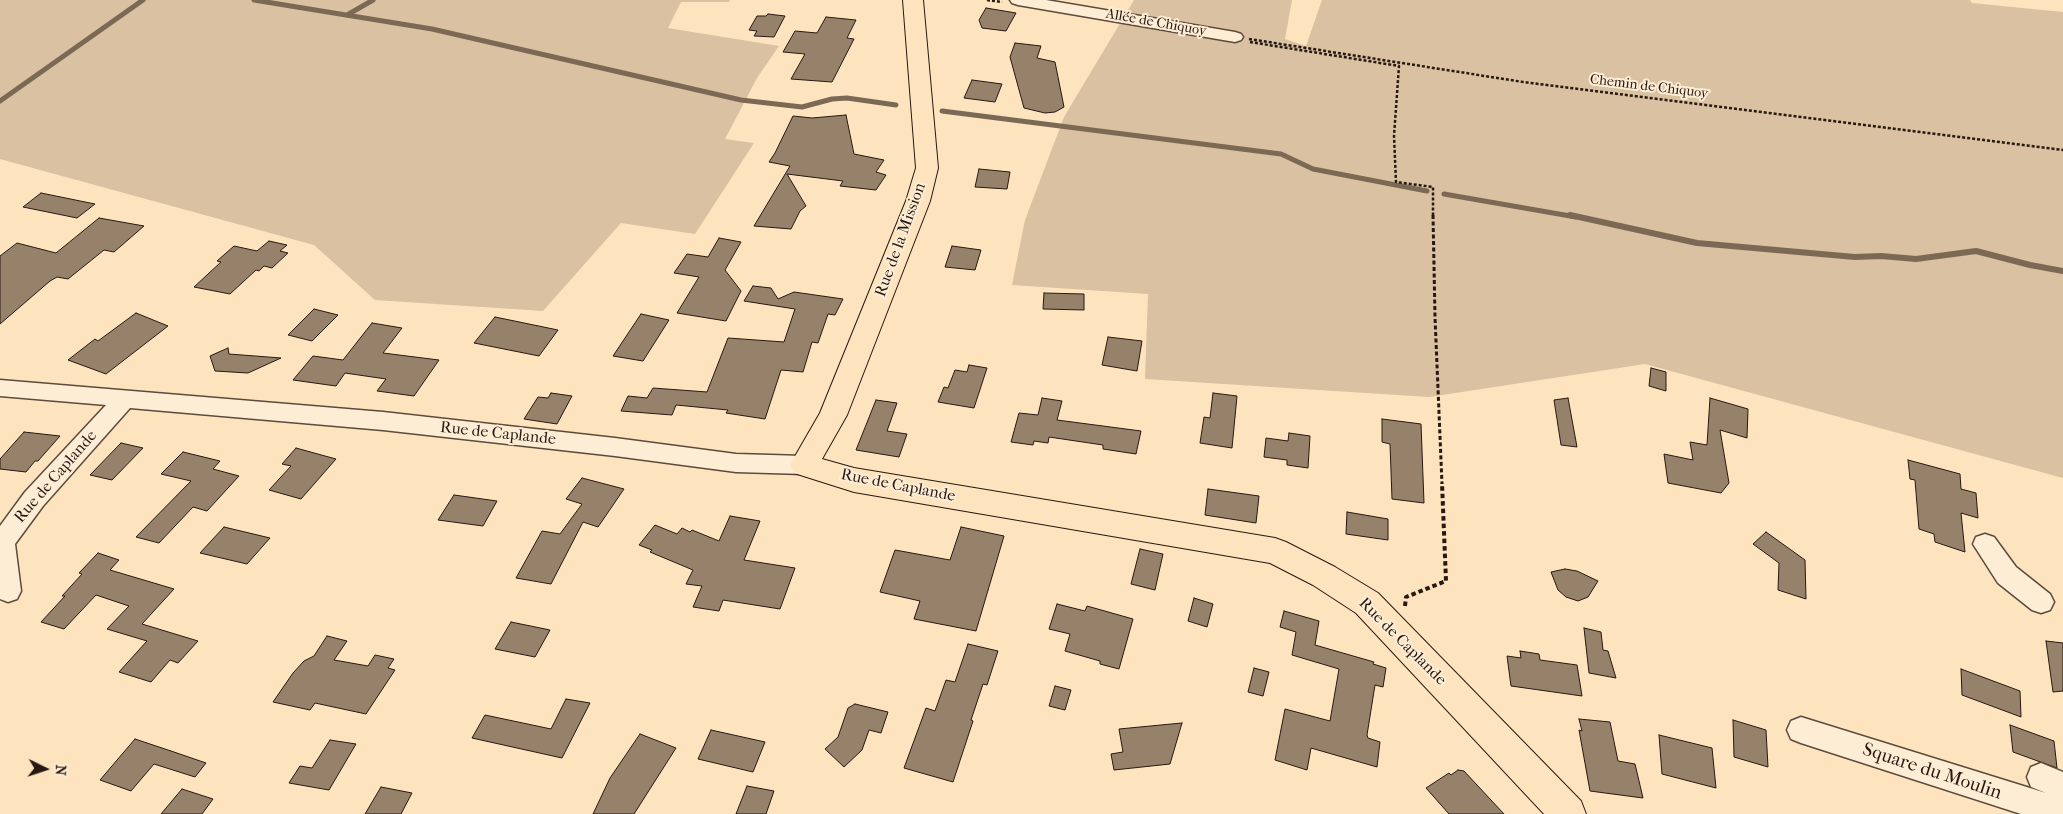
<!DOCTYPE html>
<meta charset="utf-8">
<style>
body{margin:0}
#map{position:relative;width:2063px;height:814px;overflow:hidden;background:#fde4be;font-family:"IM FELL French Canon",serif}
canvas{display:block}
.north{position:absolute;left:20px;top:744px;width:50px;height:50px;-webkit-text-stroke:4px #feedd5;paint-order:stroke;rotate:94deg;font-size:14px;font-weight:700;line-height:20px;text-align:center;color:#271811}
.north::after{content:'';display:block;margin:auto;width:18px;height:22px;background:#271811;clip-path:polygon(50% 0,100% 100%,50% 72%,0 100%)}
</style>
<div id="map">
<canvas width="2063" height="814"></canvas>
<div class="north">N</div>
</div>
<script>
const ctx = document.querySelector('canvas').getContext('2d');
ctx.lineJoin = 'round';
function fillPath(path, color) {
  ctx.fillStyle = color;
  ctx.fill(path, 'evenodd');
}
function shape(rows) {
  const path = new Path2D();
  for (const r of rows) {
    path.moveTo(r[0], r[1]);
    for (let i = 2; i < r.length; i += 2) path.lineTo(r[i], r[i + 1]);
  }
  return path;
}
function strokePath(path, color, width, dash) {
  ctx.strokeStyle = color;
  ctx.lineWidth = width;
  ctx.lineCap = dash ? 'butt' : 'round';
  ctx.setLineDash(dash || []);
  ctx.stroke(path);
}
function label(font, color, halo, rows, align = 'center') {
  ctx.font = font + ' "IM FELL French Canon",serif';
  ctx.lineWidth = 4;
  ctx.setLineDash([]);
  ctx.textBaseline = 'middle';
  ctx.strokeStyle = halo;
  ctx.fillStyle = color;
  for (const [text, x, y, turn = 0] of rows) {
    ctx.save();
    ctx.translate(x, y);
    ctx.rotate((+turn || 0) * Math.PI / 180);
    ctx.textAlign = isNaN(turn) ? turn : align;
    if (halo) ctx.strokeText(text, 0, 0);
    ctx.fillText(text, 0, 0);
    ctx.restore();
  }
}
fillPath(shape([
 [0,0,730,0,729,2,681,2,668,28,779,46,757,78,725,139,754,143,695,234,621,223,543,311,375,300,314,245,0,159],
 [1134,0,1292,0,1285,39,1306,46,1322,0,1970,0,1972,3,2063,12,2063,478,1645,364,1429,397,1145,379,1148,294,1012,285,1025,220,1064,117]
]), '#d9c1a1');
strokePath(shape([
 [254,0,432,29,741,100,802,107,832,99,847,98,896,105],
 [347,15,373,0],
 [0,101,143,0],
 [942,111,1281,154,1313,169,1427,191],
 [1444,194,1576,217]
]), '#7c6955', 5);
strokePath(shape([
 [1570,215,1697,243,1855,257,1881,256,1916,259,1976,251,2030,265,2063,271]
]), '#7c6955', 6);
const building = shape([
 [986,8,1016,13,1006,31,982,28,979,20,986,8],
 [768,14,785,16,774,37,754,36,757,31,749,30,757,16,766,16,768,14],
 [826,17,856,20,847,38,854,39,832,82,791,79,805,54,783,52,795,31,817,33,826,17],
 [1015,43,1041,46,1037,58,1055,62,1064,107,1055,112,1045,113,1024,108,1010,57,1015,43],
 [972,80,1002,84,995,102,964,98,972,80],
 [846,115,854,154,884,160,876,172,886,175,876,190,840,186,843,181,787,174,806,206,800,211,791,229,754,226,790,166,769,162,775,153,793,116,812,118,846,115],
 [979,169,1010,172,1007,189,975,187,979,169],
 [41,193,95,204,77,218,23,207,41,193],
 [99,218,144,226,114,252,104,250,68,279,57,277,50,281,0,324,0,256,17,243,56,253,99,218],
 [719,238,741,242,725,270,741,291,726,321,677,313,699,277,674,273,687,254,708,257,719,238],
 [269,241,287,245,280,251,288,253,272,268,264,266,259,271,256,270,230,294,194,287,221,262,217,261,234,246,257,251,269,241],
 [952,246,981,250,975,270,945,267,952,246],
 [753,286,771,288,778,299,794,292,843,299,835,315,828,314,818,343,812,342,803,372,781,370,765,419,726,413,728,410,676,405,672,415,621,411,628,396,647,398,653,388,707,392,728,338,784,342,795,309,744,301,753,286],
 [1044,293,1084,294,1084,310,1043,309,1044,293],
 [314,309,338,315,312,341,288,335,314,309],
 [136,313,168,326,106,374,68,360,95,339,98,341,136,313],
 [641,314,669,320,643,361,613,356,641,314],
 [495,317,558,330,539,356,474,343,495,317],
 [372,323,402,328,383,353,439,360,414,396,377,391,386,379,345,373,336,386,293,380,313,356,343,360,372,323],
 [1108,337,1142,341,1137,371,1102,365,1108,337],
 [228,348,229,354,281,358,248,373,215,371,210,356,228,348],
 [969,365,987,368,974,408,938,402,944,387,948,388,955,370,967,372,969,365],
 [1651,368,1666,372,1666,391,1649,386,1651,368],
 [551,393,572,396,557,424,524,419,538,397,548,398,551,393],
 [1213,393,1237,396,1232,448,1200,443,1204,417,1210,418,1213,393],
 [1042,398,1062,401,1057,420,1141,431,1136,454,1103,449,1103,445,1049,437,1048,443,1034,441,1033,445,1011,442,1019,413,1038,415,1042,398],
 [1568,398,1577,447,1561,445,1554,400,1568,398],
 [1710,398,1748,409,1747,438,1720,430,1729,483,1721,493,1668,483,1664,454,1693,460,1690,442,1707,445,1710,398],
 [876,400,897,403,887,431,907,434,899,457,856,450,876,400],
 [1382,419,1421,424,1424,503,1392,499,1390,444,1382,442,1382,419],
 [24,432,60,436,38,461,35,461,26,472,0,469,0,459,24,432],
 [1289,433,1310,436,1308,468,1287,465,1287,460,1264,457,1266,438,1288,441,1289,433],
 [121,443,143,448,112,480,90,475,121,443],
 [296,448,336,459,301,499,269,490,291,466,282,464,296,448],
 [183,452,220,461,213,469,239,476,207,511,193,507,159,543,136,537,191,481,161,474,183,452],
 [1908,460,1960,474,1961,489,1976,493,1978,518,1961,513,1965,552,1935,542,1934,534,1919,529,1915,480,1910,479,1908,460],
 [582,478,624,489,598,527,583,522,551,584,516,578,542,531,560,534,582,504,566,499,582,478],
 [1208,489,1259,496,1256,523,1205,515,1208,489],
 [454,495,497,501,483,526,438,520,454,495],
 [1347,512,1388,519,1388,540,1346,534,1347,512],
 [730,516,760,521,744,560,795,568,780,609,723,600,719,611,693,607,702,586,686,584,693,570,650,552,652,550,639,545,655,525,677,534,682,528,690,532,692,530,719,541,730,516],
 [224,527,270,538,247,564,200,553,224,527],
 [961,527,1004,536,976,631,914,619,920,601,880,592,895,550,950,560,961,527],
 [1766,532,1805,560,1806,599,1778,590,1779,563,1753,544,1766,532],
 [1140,549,1163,554,1155,590,1131,584,1140,549],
 [98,553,119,560,110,570,174,589,142,624,198,641,178,663,170,660,151,682,119,672,147,641,107,629,129,606,96,595,64,629,41,622,65,596,62,596,82,574,79,573,98,553],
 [1565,569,1577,571,1598,581,1588,597,1578,601,1566,597,1558,590,1551,572,1565,569],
 [1194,598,1213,604,1207,627,1188,621,1194,598],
 [1057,604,1085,611,1087,606,1133,619,1119,669,1100,664,1100,661,1065,651,1070,634,1049,629,1057,604],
 [1284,611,1319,621,1315,645,1374,662,1373,664,1386,668,1383,687,1375,685,1367,735,1368,738,1380,742,1377,767,1311,748,1307,770,1275,760,1285,709,1330,721,1339,669,1292,655,1296,632,1280,627,1284,611],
 [511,622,550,630,535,657,495,649,511,622],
 [1584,628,1601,632,1603,650,1608,651,1616,678,1589,673,1584,628],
 [327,636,347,641,334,660,368,666,375,655,394,659,388,668,395,670,366,714,315,703,310,710,273,702,293,673,304,661,314,656,327,636],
 [2046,641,2063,643,2063,691,2053,692,2046,641],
 [968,644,998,651,987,685,983,684,971,720,973,721,953,782,904,768,926,708,935,711,946,680,955,682,968,644],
 [1520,651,1539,654,1540,660,1577,665,1582,696,1511,686,1507,656,1521,658,1520,651],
 [1254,668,1269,672,1263,696,1248,692,1254,668],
 [1961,669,2020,691,2021,717,1962,695,1961,669],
 [1055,686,1071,690,1065,710,1049,706,1055,686],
 [566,699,590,703,562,758,472,738,485,715,551,729,566,699],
 [855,704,888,712,881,733,869,730,862,750,844,767,825,749,838,737,848,708,855,704],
 [1579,719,1610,722,1618,761,1635,764,1643,798,1590,791,1579,730,1582,731,1579,719],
 [1733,720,1766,730,1768,767,1734,757,1733,720],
 [1182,723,1170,764,1114,770,1111,754,1123,752,1119,729,1182,723],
 [2010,725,2054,741,2057,768,2013,752,2010,725],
 [711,730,765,742,753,772,698,759,711,730],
 [640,734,676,748,634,814,593,814,610,778,640,734],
 [1659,735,1712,748,1716,788,1662,774,1659,735],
 [135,739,174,752,206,763,195,777,154,764,131,791,100,780,135,739],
 [330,740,356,744,329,790,289,783,300,766,312,768,330,740],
 [1458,770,1464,771,1504,814,1449,814,1426,788,1449,773,1451,775,1458,770],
 [747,786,774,791,766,814,736,814,747,786],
 [381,787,412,793,401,814,365,814,381,787],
 [182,789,213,799,202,814,161,814,182,789]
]);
fillPath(building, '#96826b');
strokePath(building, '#271811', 1);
const minor = shape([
 [1010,0,1046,0,1235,32,1241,34,1243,37,1241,40,1235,42,1018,5,1012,3,1010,0],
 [0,380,383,412,615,438,736,454,804,456,812,458,816,465,812,472,804,474,736,472,615,456,383,430,130,408,43,506,15,544,21,591,17,599,8,602,0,599,0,526,25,492,106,405,0,396,0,380],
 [1985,534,1994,537,2016,567,2050,594,2054,602,2050,610,2041,613,2032,610,1998,583,1973,544,1976,537,1985,534],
 [1801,717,2046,793,2031,787,2027,777,2031,767,2041,763,2063,772,2063,814,2021,814,1801,743,1791,739,1787,730,1791,721,1801,717]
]);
const major = shape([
 [903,0,923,0,938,168,930,201,847,415,822,459,854,468,1275,538,1286,542,1335,567,1378,593,1581,801,1586,814,1544,814,1356,613,1313,585,1270,563,854,492,794,473,790,465,820,413,906,201,916,168,903,0]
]);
strokePath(minor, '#5c4b3c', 3);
strokePath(major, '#271811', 2);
strokePath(shape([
 [987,0,1002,2],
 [1249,39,1523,82,2063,150],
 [1250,42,1399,66,1394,136,1396,182,1433,187,1433,217]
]), '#271811', 2.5, [3, 2]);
strokePath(shape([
 [1433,215,1435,317,1442,484]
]), '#271811', 3, [4, 2.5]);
strokePath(shape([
 [1405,606,1406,597,1446,581,1442,483]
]), '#271811', 4, [4.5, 3]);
fillPath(minor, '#feedd5');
fillPath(major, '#fde4be');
label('14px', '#271811', '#feedd5', [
 ["Allée de Chiquoy",1156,23,10],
 ["Chemin de Chiquoy",1649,87,7]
]);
label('16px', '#271811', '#feedd5', [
 ["Rue de la Mission",901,240,-70],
 ["Rue de Caplande",498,434,6],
 ["Rue de Caplande",56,477,-49],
 ["Rue de Caplande",898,486,11],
 ["Rue de Caplande",1402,642,45]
]);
label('19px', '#271811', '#feedd5', [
 ["Square du Moulin",1932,772,18]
]);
</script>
